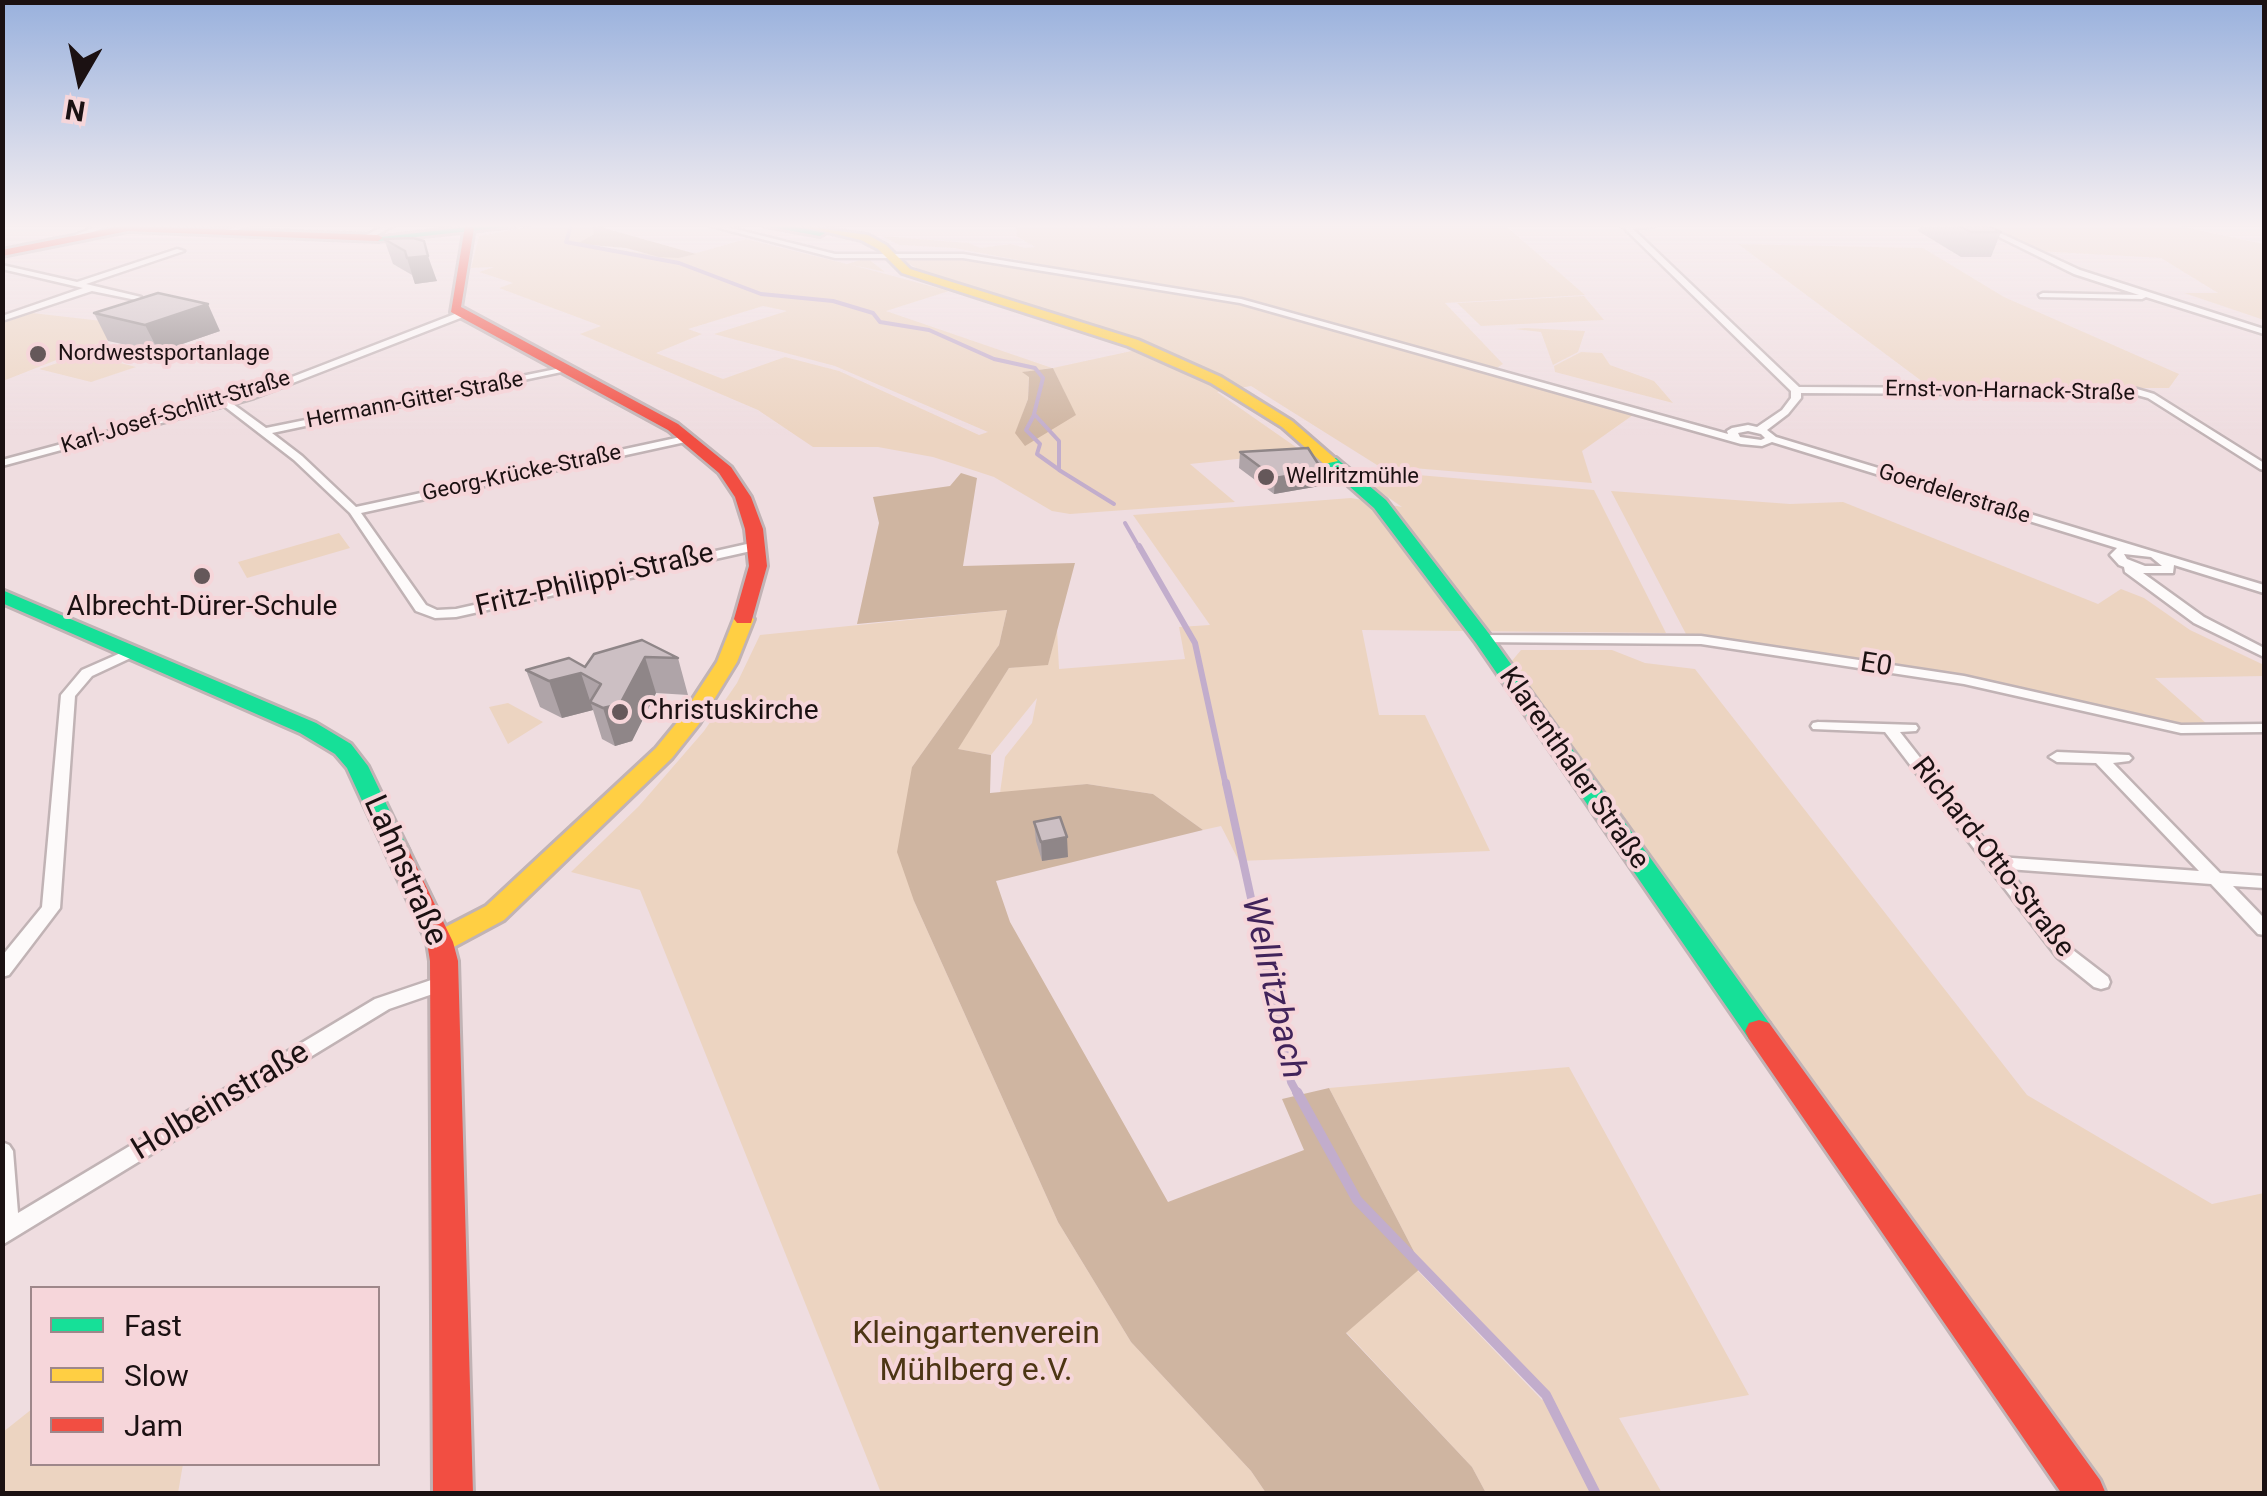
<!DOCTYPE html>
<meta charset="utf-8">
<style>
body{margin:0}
#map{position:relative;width:2267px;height:1496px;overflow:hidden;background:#efdde0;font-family:Roboto,sans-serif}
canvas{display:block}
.frame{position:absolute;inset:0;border:5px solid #1b1112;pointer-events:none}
.legend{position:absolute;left:30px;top:1286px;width:350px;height:180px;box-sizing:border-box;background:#f6d6da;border:2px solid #9e878a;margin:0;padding:12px 18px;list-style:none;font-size:30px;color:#1b1112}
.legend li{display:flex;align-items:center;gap:20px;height:50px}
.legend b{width:50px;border:2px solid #9e878a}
.north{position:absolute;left:30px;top:30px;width:100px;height:100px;-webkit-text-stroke:8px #f6d6da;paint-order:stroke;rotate:189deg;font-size:28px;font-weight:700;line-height:40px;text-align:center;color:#1b1112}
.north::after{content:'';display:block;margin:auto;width:35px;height:45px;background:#1b1112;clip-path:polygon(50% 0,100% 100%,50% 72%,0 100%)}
</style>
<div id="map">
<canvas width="2267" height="1496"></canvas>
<div class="frame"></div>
<ul class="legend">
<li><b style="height:12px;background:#16e098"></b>Fast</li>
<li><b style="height:12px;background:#ffcf43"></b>Slow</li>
<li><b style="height:12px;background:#f24e42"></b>Jam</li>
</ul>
<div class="north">N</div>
</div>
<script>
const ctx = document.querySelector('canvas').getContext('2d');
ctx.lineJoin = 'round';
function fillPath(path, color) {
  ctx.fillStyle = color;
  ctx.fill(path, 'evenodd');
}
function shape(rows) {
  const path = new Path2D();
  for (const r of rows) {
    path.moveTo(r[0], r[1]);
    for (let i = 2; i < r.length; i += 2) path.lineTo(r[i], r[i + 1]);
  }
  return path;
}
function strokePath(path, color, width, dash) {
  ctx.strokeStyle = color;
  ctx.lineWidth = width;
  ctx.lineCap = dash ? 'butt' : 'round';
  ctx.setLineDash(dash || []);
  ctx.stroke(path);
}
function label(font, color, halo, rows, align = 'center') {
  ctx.font = font + ' Roboto,sans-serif';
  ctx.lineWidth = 8;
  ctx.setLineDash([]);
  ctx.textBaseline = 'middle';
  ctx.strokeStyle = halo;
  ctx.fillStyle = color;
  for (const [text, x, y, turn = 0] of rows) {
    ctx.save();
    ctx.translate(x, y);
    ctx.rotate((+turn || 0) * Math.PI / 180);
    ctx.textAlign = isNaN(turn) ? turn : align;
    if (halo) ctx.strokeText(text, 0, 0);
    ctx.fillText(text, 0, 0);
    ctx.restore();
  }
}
fillPath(shape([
 [534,226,593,226,594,234,579,244,679,258,746,239,847,264,867,258,885,272,852,265,949,291,886,311,1052,368,1024,372,1029,376,1028,399,1016,432,1075,415,1053,368,1150,347,1065,315,923,272,904,261,942,257,1032,270,1044,265,954,248,899,245,882,236,969,243,980,248,1011,244,1025,248,1035,247,1016,236,1017,226,1507,227,1585,295,1445,303,1503,364,1487,374,1633,415,1582,451,1592,483,1377,465,1251,386,1217,392,1303,452,1190,464,1235,502,1070,514,1052,511,994,477,933,457,878,447,813,447,758,410,580,334,601,326,499,288,513,283,479,272,494,267,471,268,479,236],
 [763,306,787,311,714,334,835,366,988,432,979,435,839,371,785,357,723,379,656,353,702,334,688,329],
 [1987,226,2179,226,2264,244,2264,320,2184,293,2218,293,2161,258,2035,251],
 [1738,244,1923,248,2004,297,2179,374,2169,388,1931,388],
 [1584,296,1604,320,1481,326,1457,303],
 [32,313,120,323,143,326,3,381,3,323],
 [1526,328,1585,331,1578,352,1553,365,1541,332,1514,329],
 [1581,352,1602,353,1610,365,1654,381,1673,403,1555,372,1554,366],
 [85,354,136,367,91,382,39,369],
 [1371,471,1594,490,1666,633,1362,630,1379,715,1425,715,1490,851,1239,861,1221,826,1203,830,1153,794,1087,784,1000,793,1005,757,1032,723,1037,698,991,755,957,749,1009,668,1048,664,1057,629,1059,669,1185,659,1179,627,1210,625,1133,515,1351,498,1402,507,1359,477],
 [1611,491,1790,504,1843,502,2098,604,2121,589,2144,598,2190,630,2264,665,2264,676,2155,678,2207,724,2175,725,1976,679,1686,634],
 [339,533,350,548,247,578,238,562],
 [1007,610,999,645,912,767,914,901,1058,1222,1131,1342,1251,1471,1266,1493,881,1493,640,890,571,872,639,806,704,731,737,683,760,635],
 [1521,650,1612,650,1645,663,1695,669,2027,1095,2212,1204,2264,1193,2264,1493,2106,1493,1528,694,1511,662],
 [508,703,543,722,508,744,489,707],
 [1569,1067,1749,1395,1619,1418,1662,1493,1486,1493,1472,1467,1346,1332,1417,1270,1542,1400,1550,1393,1422,1267,1329,1088],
 [32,1409,32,1464,183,1464,178,1493,3,1493,3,1432]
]), '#ecd4c1');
fillPath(shape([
 [593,226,597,226,696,254,679,258,659,257,626,248,577,244,594,234],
 [1053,368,1076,415,1025,446,1015,433,1028,399,1029,377,1022,372],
 [961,473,977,478,963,566,1075,563,1048,665,1009,668,958,749,991,755,990,793,1087,784,1153,794,1203,830,996,881,1010,922,1168,1202,1304,1150,1282,1099,1329,1088,1422,1267,1346,1333,1472,1467,1486,1493,1266,1493,1251,1471,1131,1342,1058,1222,914,901,897,852,912,767,999,645,1007,610,857,624,879,523,873,497,950,486]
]), '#cfb5a1');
strokePath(shape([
 [571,226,566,242,679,263,761,294,833,301,873,313,880,322,929,330,994,359,1035,368,1043,378,1034,414,1059,441,1059,470,1114,504],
 [1034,415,1026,430,1040,444,1037,454,1058,469],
 [1125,523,1140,549]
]), '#c2adcc', 4);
strokePath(shape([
 [1139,546,1195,643,1226,786]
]), '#c2adcc', 6);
strokePath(shape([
 [1226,783,1291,1082,1298,1095]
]), '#c2adcc', 8);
strokePath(shape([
 [1297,1092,1357,1200,1546,1395,1596,1494]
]), '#c2adcc', 10);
const street = shape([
 [97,226,107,226,80,238,73,236,97,226],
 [238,226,249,226,231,232,227,230,238,226],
 [384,226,393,226,373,237,366,235,384,226],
 [711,226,723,226,835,254,963,254,1241,299,1728,434,1727,431,1732,428,1748,425,1757,427,1782,410,1791,398,1791,391,1622,226,1655,226,1633,229,1799,387,2137,389,2154,394,2264,463,2264,470,2260,469,2148,398,2137,395,1801,393,1801,398,1788,414,1767,430,1776,437,2264,585,2264,593,2174,565,2173,573,2143,573,2204,617,2264,648,2264,657,2194,623,2125,572,2124,567,2119,565,2110,555,2117,548,1772,442,1762,446,1741,444,1240,303,963,258,835,258,711,226],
 [1748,431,1761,434,1765,438,1761,440,1740,437,1738,433,1748,431],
 [2124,554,2151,557,2162,566,2145,566,2127,559,2124,554],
 [1977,226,1985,226,2080,270,2264,329,2264,334,2146,297,2142,299,2040,297,2039,295,2043,293,2139,295,2074,274,1977,226],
 [177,249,184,251,86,284,141,297,141,301,92,291,2,321,2,316,83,288,2,269,2,265,77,282,177,249],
 [460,312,464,315,463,317,254,398,233,404,266,428,566,367,571,370,272,433,302,456,356,507,690,435,695,438,690,441,361,513,426,605,437,610,456,609,756,542,762,546,760,549,456,617,435,618,416,611,350,513,294,460,224,406,2,466,2,460,248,394,460,312],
 [1483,635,1701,636,1964,676,2181,725,2264,724,2264,732,2181,733,1964,684,1701,644,1478,642,1476,639,1478,636,1483,635],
 [132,648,139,652,137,655,92,676,75,696,60,908,9,975,2,977,2,956,42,907,61,695,82,670,132,648],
 [1818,722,1916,725,1918,728,1916,731,1900,732,1998,857,2199,871,2096,763,2057,762,2049,757,2057,752,2129,755,2132,758,2129,761,2113,763,2220,873,2264,876,2264,888,2233,886,2264,918,2264,935,2258,934,2211,884,2008,869,2069,947,2108,977,2110,982,2108,987,2101,989,2094,987,2057,957,1885,732,1813,729,1811,726,1813,723,1818,722],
 [446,975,453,977,455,982,453,987,389,1009,2,1245,2,1142,9,1145,13,1151,18,1213,375,999,446,975]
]);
const fast = shape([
 [477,226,516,226,378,241,373,238,477,226],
 [765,226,792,226,825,233,820,236,765,226],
 [1324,458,1336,458,1386,500,1490,635,1769,1023,1773,1031,1769,1039,1759,1042,1749,1039,1476,643,1374,508,1324,464,1324,458],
 [2,590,316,723,351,744,368,766,409,851,406,857,388,857,347,768,335,754,300,733,2,603,2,590]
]);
const slow = shape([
 [802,226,868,235,886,245,910,269,1138,340,1221,377,1292,421,1338,461,1324,464,1282,427,1211,383,1128,346,902,273,878,249,861,240,802,226],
 [744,613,754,619,737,662,699,724,672,758,504,920,450,949,440,952,430,949,427,942,430,935,486,906,656,748,679,720,717,662,734,619,744,613]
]);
const jam = shape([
 [123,226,378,235,383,238,378,241,128,231,2,256,2,250,123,226],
 [465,226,474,228,461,307,678,424,731,467,751,497,763,529,767,566,751,623,737,623,734,619,749,566,745,529,735,497,719,473,668,430,451,312,465,226],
 [397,843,406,845,409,851,453,942,458,961,473,1494,433,1494,430,961,427,942,385,851,388,845,397,843],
 [1759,1020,1769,1023,2100,1480,2106,1494,2062,1494,1749,1039,1745,1031,1749,1023,1759,1020]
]);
strokePath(street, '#c1b3b5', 5);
strokePath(fast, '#c1b3b5', 6);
strokePath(slow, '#c1b3b5', 6);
strokePath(jam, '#c1b3b5', 6);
fillPath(street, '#fdfafa');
fillPath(fast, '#16e098');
fillPath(slow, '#ffcf43');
fillPath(jam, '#f24e42');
fillPath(shape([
 [1920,226,1989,226,2001,232,1991,257,1961,257,1918,231],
 [413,238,437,281,415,284,412,275,393,264,384,239],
 [94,313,220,331,159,352,108,341],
 [1240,452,1320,486,1274,494,1239,468],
 [594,654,678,658,688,695,656,693,632,741,615,746,602,739,593,710,562,718,540,707,526,670,585,667],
 [1034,822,1068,857,1042,861,1036,841]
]), '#afa4a8');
fillPath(shape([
 [428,256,437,281,415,284,407,258],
 [208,304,220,331,159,352,145,325],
 [1322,470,1320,486,1274,494,1275,478],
 [645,657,656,693,632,741,615,746,603,708],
 [581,673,593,710,562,718,549,681],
 [1067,837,1068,857,1042,861,1041,842]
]), '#8f8688');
const building = shape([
 [1959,226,1989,226,2001,232,1971,232,1959,226],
 [413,238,424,241,428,256,407,258,405,251,384,239,413,238],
 [158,293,208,304,145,325,94,313,158,293],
 [1308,448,1322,470,1275,478,1240,452,1308,448],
 [642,640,678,658,645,657,620,704,603,708,590,702,601,684,581,673,549,681,526,670,569,658,585,667,594,654,642,640],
 [1060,817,1067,837,1041,842,1034,822,1060,817]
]);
fillPath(building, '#ccbfc3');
strokePath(building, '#8f8688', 2.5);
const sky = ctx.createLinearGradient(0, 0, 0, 435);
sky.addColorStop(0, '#99b1dd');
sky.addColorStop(0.52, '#f8f0f1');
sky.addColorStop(1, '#f8f0f100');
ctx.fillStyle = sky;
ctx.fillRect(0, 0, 2267, 435);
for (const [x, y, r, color] of [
 [38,354,10,"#65585a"],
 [1266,477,10,"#65585a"],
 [202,576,10,"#65585a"],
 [620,712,10,"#65585a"]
]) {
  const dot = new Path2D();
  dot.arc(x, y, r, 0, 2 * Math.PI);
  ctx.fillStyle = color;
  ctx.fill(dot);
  strokePath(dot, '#f6d6da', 4);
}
label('22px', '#1b1112', '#f6d6da', [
 ["Nordwestsportanlage",58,354],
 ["Wellritzmühle",1286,477]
], 'left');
label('22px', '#1b1112', '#f6d6da', [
 ["Ernst-von-Harnack-Straße",2010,392,1],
 ["Hermann-Gitter-Straße",415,401,-11],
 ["Karl-Josef-Schlitt-Straße",176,413,-17],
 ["Georg-Krücke-Straße",522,474,-12],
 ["Goerdelerstraße",1954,495,17]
]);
label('28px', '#1b1112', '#f6d6da', [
 ["Fritz-Philippi-Straße",595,581,-13],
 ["E0",1876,666,9],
 ["Klarenthaler Straße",1573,769,55],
 ["Richard-Otto-Straße",1992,858,52]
]);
label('28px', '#1b1112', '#f6d6da', [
 ["Albrecht-Dürer-Schule",202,608],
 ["Christuskirche",640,712,"left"]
]);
label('32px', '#1b1112', '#f6d6da', [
 ["Lahnstraße",404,871,66],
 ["Holbeinstraße",221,1102,-31]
]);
label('32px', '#4c3514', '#f6d6da', [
 ["Kleingartenverein",976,1335],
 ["Mühlberg e.V.",976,1372]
]);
label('italic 35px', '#41235a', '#f6d6da', [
 ["Wellritzbach",1272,988,77]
]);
</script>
